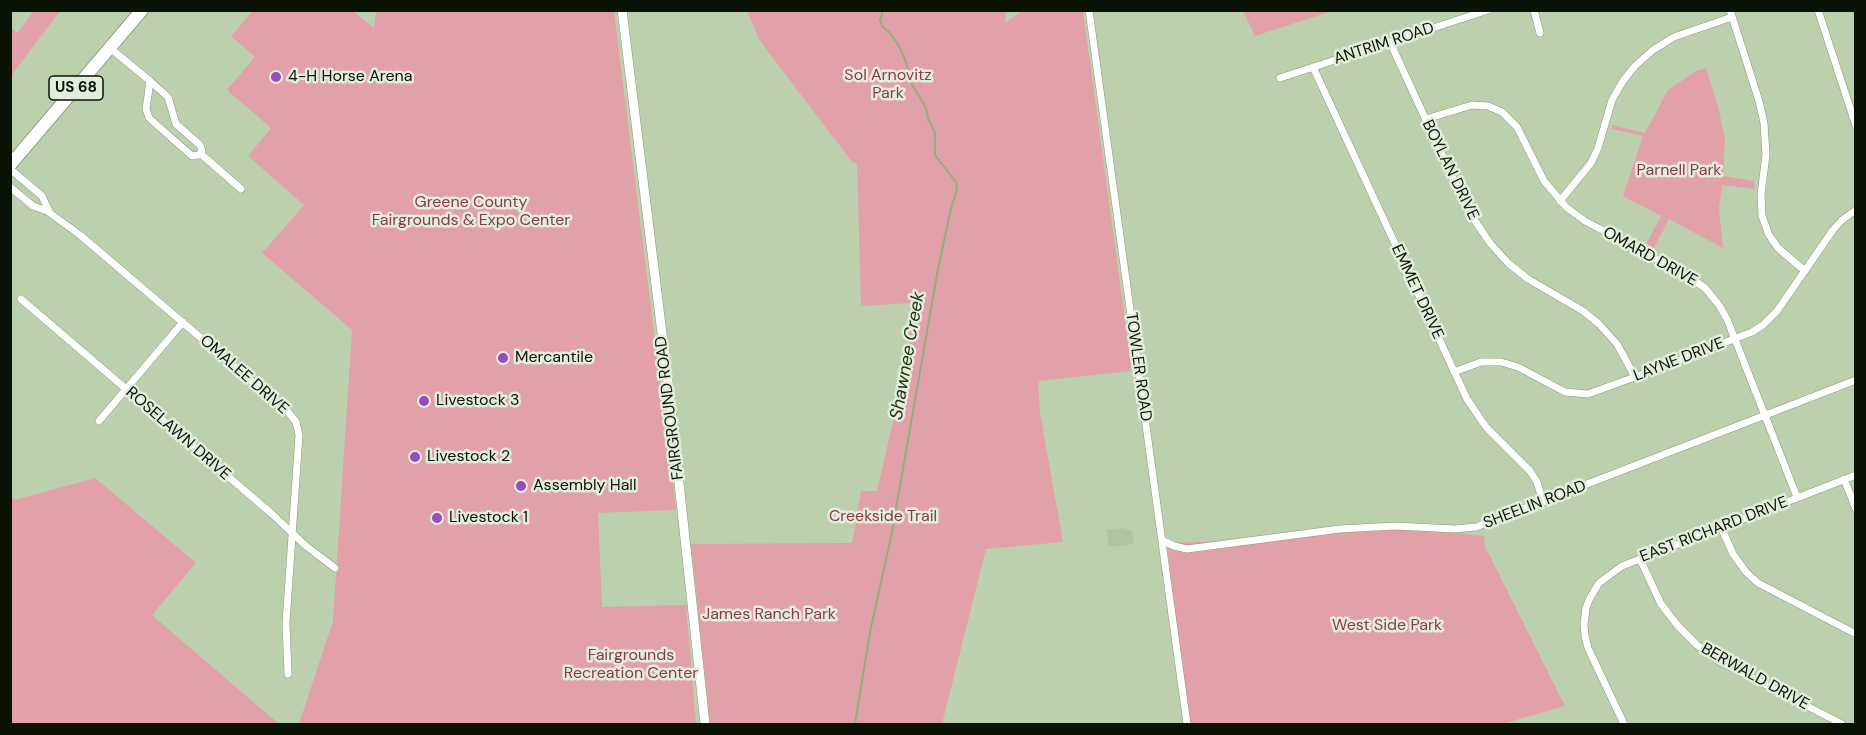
<!DOCTYPE html>
<style>
body{margin:0}
#map{position:relative;width:1866px;height:735px;overflow:hidden;background:#bcd0ad;font-family:"DM Sans",sans-serif}
canvas{display:block}
.frame{position:absolute;inset:0;border:12px solid #0b1206;pointer-events:none}
</style>
<div id="map">
<canvas width="1866" height="735"></canvas>
<div class="frame"></div>
</div>
<script>
const ctx = document.querySelector('canvas').getContext('2d');
ctx.lineJoin = 'round';
function fillPath(path, color) {
  ctx.fillStyle = color;
  ctx.fill(path, 'evenodd');
}
function shape(rows) {
  const path = new Path2D();
  for (const r of rows) {
    path.moveTo(r[0], r[1]);
    for (let i = 2; i < r.length; i += 2) path.lineTo(r[i], r[i + 1]);
  }
  return path;
}
function strokePath(path, color, width, dash) {
  ctx.strokeStyle = color;
  ctx.lineWidth = width;
  ctx.lineCap = dash ? 'butt' : 'round';
  ctx.setLineDash(dash || []);
  ctx.stroke(path);
}
function label(font, color, halo, rows, align = 'center') {
  ctx.font = font + ' "DM Sans",sans-serif';
  ctx.lineWidth = 5;
  ctx.setLineDash([]);
  ctx.textBaseline = 'middle';
  ctx.strokeStyle = halo;
  ctx.fillStyle = color;
  for (const [text, x, y, turn = 0] of rows) {
    ctx.save();
    ctx.translate(x, y);
    ctx.rotate((+turn || 0) * Math.PI / 180);
    ctx.textAlign = isNaN(turn) ? turn : align;
    if (halo) ctx.strokeText(text, 0, 0);
    ctx.fillText(text, 0, 0);
    ctx.restore();
  }
}
fillPath(shape([
 [1123,528,1132,531,1134,544,1109,547,1107,530]
]), '#aec59d');
fillPath(shape([
 [34,11,60,11,11,76,11,28,17,33],
 [253,11,353,11,374,28,376,11,614,11,676,510,598,513,602,607,686,605,696,724,299,724,333,621,352,330,262,253,304,205,248,156,271,128,227,90,255,57,231,36],
 [747,11,1006,11,1005,23,1021,11,1083,11,1132,371,1038,381,1040,413,1063,542,986,549,942,724,710,724,691,544,852,543,861,491,877,491,908,357,911,303,861,306,857,163,853,163,769,53,759,39],
 [1243,11,1332,11,1255,36],
 [1706,68,1718,106,1725,140,1723,176,1755,181,1754,189,1722,185,1719,209,1723,248,1669,219,1654,248,1646,244,1661,216,1623,196,1643,136,1612,129,1612,125,1645,133,1668,90,1696,71],
 [95,478,196,563,152,615,279,724,11,724,11,496,15,500],
 [1395,526,1484,536,1485,546,1565,706,1502,724,1188,724,1167,543,1257,540]
]), '#e2a1a8');
strokePath(shape([
 [855,724,870,632,891,537,938,269,951,208,957,190,956,182,935,155,935,133,928,118,926,108,911,83,906,62,899,46,890,33,882,26,880,20,883,10]
]), '#92b07a', 2);
const street = shape([
 [1089,10,1187,724],
 [1534,10,1540,33],
 [1730,10,1759,101,1764,123,1766,155,1761,194,1762,216,1769,235,1778,248,1805,271],
 [1818,10,1856,126],
 [1390,42,1467,209,1490,243,1508,263,1528,279,1583,311,1599,324,1617,344,1635,377],
 [110,48,150,81,146,109,149,118,192,156,199,155,202,151,200,145,176,124,168,97,150,81],
 [1313,67,1467,399,1486,427,1530,471,1537,482,1543,502],
 [1280,78,1488,10],
 [1426,119,1472,105,1488,106,1502,112,1517,127,1544,181,1566,207,1585,221,1686,275,1705,288,1719,305,1727,319,1797,497],
 [201,154,241,189],
 [10,169,42,196,49,211],
 [10,187,33,206,47,211,80,235,289,413,296,422,299,435,286,623,288,674],
 [1560,201,1591,163,1598,148,1612,100,1623,81,1635,66,1653,50,1674,37,1732,17],
 [21,299,272,514,306,546,335,568],
 [1454,372,1481,362,1501,362,1518,367,1565,392,1588,394,1654,370,1752,332,1763,325,1777,311,1833,230,1842,220,1856,210],
 [99,421,183,322],
 [1844,479,1856,509],
 [1721,527,1733,554,1746,572,1758,583,1856,634],
 [1162,540,1174,546,1187,549,1340,529,1395,526,1455,529,1476,527,1856,380],
 [1640,559,1661,604,1678,626,1697,645,1721,662,1842,724],
 [1624,724,1588,648,1585,636,1584,624,1586,608,1590,598,1599,583,1622,566,1856,475]
]);
const secondary = shape([
 [622,10,669,390,705,724]
]);
const highway = shape([
 [10,165,142,10]
]);
strokePath(street, '#869978', 8);
strokePath(secondary, '#869978', 10);
strokePath(highway, '#869978', 14);
strokePath(street, '#fff', 7);
strokePath(secondary, '#fff', 9);
strokePath(highway, '#fff', 12);
for (const [x, y, r, color] of [
 [276,77,6,"#974dbf"],
 [503,358,6,"#974dbf"],
 [424,401,6,"#974dbf"],
 [415,457,6,"#974dbf"],
 [521,486,6,"#974dbf"],
 [437,518,6,"#974dbf"]
]) {
  const dot = new Path2D();
  dot.arc(x, y, r, 0, 2 * Math.PI);
  ctx.fillStyle = color;
  ctx.fill(dot);
  strokePath(dot, '#e3eddb', 2);
}
for (const [x, y, w] of [
 [76,88,54]
]) {
  const box = new Path2D();
  box.roundRect(x - w / 2, y - 12, w, 24, 4.5);
  ctx.fillStyle = '#e3eddb';
  ctx.fill(box);
  strokePath(box, '#0b1206', 1.5);
}
label('bold 15px', '#0b1206', null, [
 ["US 68",76,88]
]);
label('16px', '#0b1206', '#e3eddb', [
 ["ANTRIM ROAD",1384,44,-18],
 ["BOYLAN DRIVE",1450,170,64],
 ["OMARD DRIVE",1650,257,29],
 ["EMMET DRIVE",1417,292,65],
 ["LAYNE DRIVE",1679,360,-21],
 ["TOWLER ROAD",1138,367,82],
 ["OMALEE DRIVE",244,375,41],
 ["FAIRGROUND ROAD",670,408,-97],
 ["ROSELAWN DRIVE",178,434,41],
 ["SHEELIN ROAD",1535,505,-21],
 ["EAST RICHARD DRIVE",1714,530,-21],
 ["BERWALD DRIVE",1755,677,29]
]);
label('16px', '#8b3947', '#e3eddb', [
 ["Sol Arnovitz",888,76],
 ["Park",888,94],
 ["Parnell Park",1679,171],
 ["Greene County",471,203],
 ["Fairgrounds & Expo Center",471,221],
 ["Creekside Trail",883,517],
 ["James Ranch Park",769,615],
 ["West Side Park",1387,626],
 ["Fairgrounds",631,656],
 ["Recreation Center",631,674]
]);
label('16px', '#0b1206', '#e3eddb', [
 ["4-H Horse Arena",288,77],
 ["Mercantile",515,358],
 ["Livestock 3",436,401],
 ["Livestock 2",427,457],
 ["Assembly Hall",533,486],
 ["Livestock 1",449,518]
], 'left');
label('italic 18px', '#21340d', '#e3eddb', [
 ["Shawnee Creek",908,356,-80]
]);
</script>
